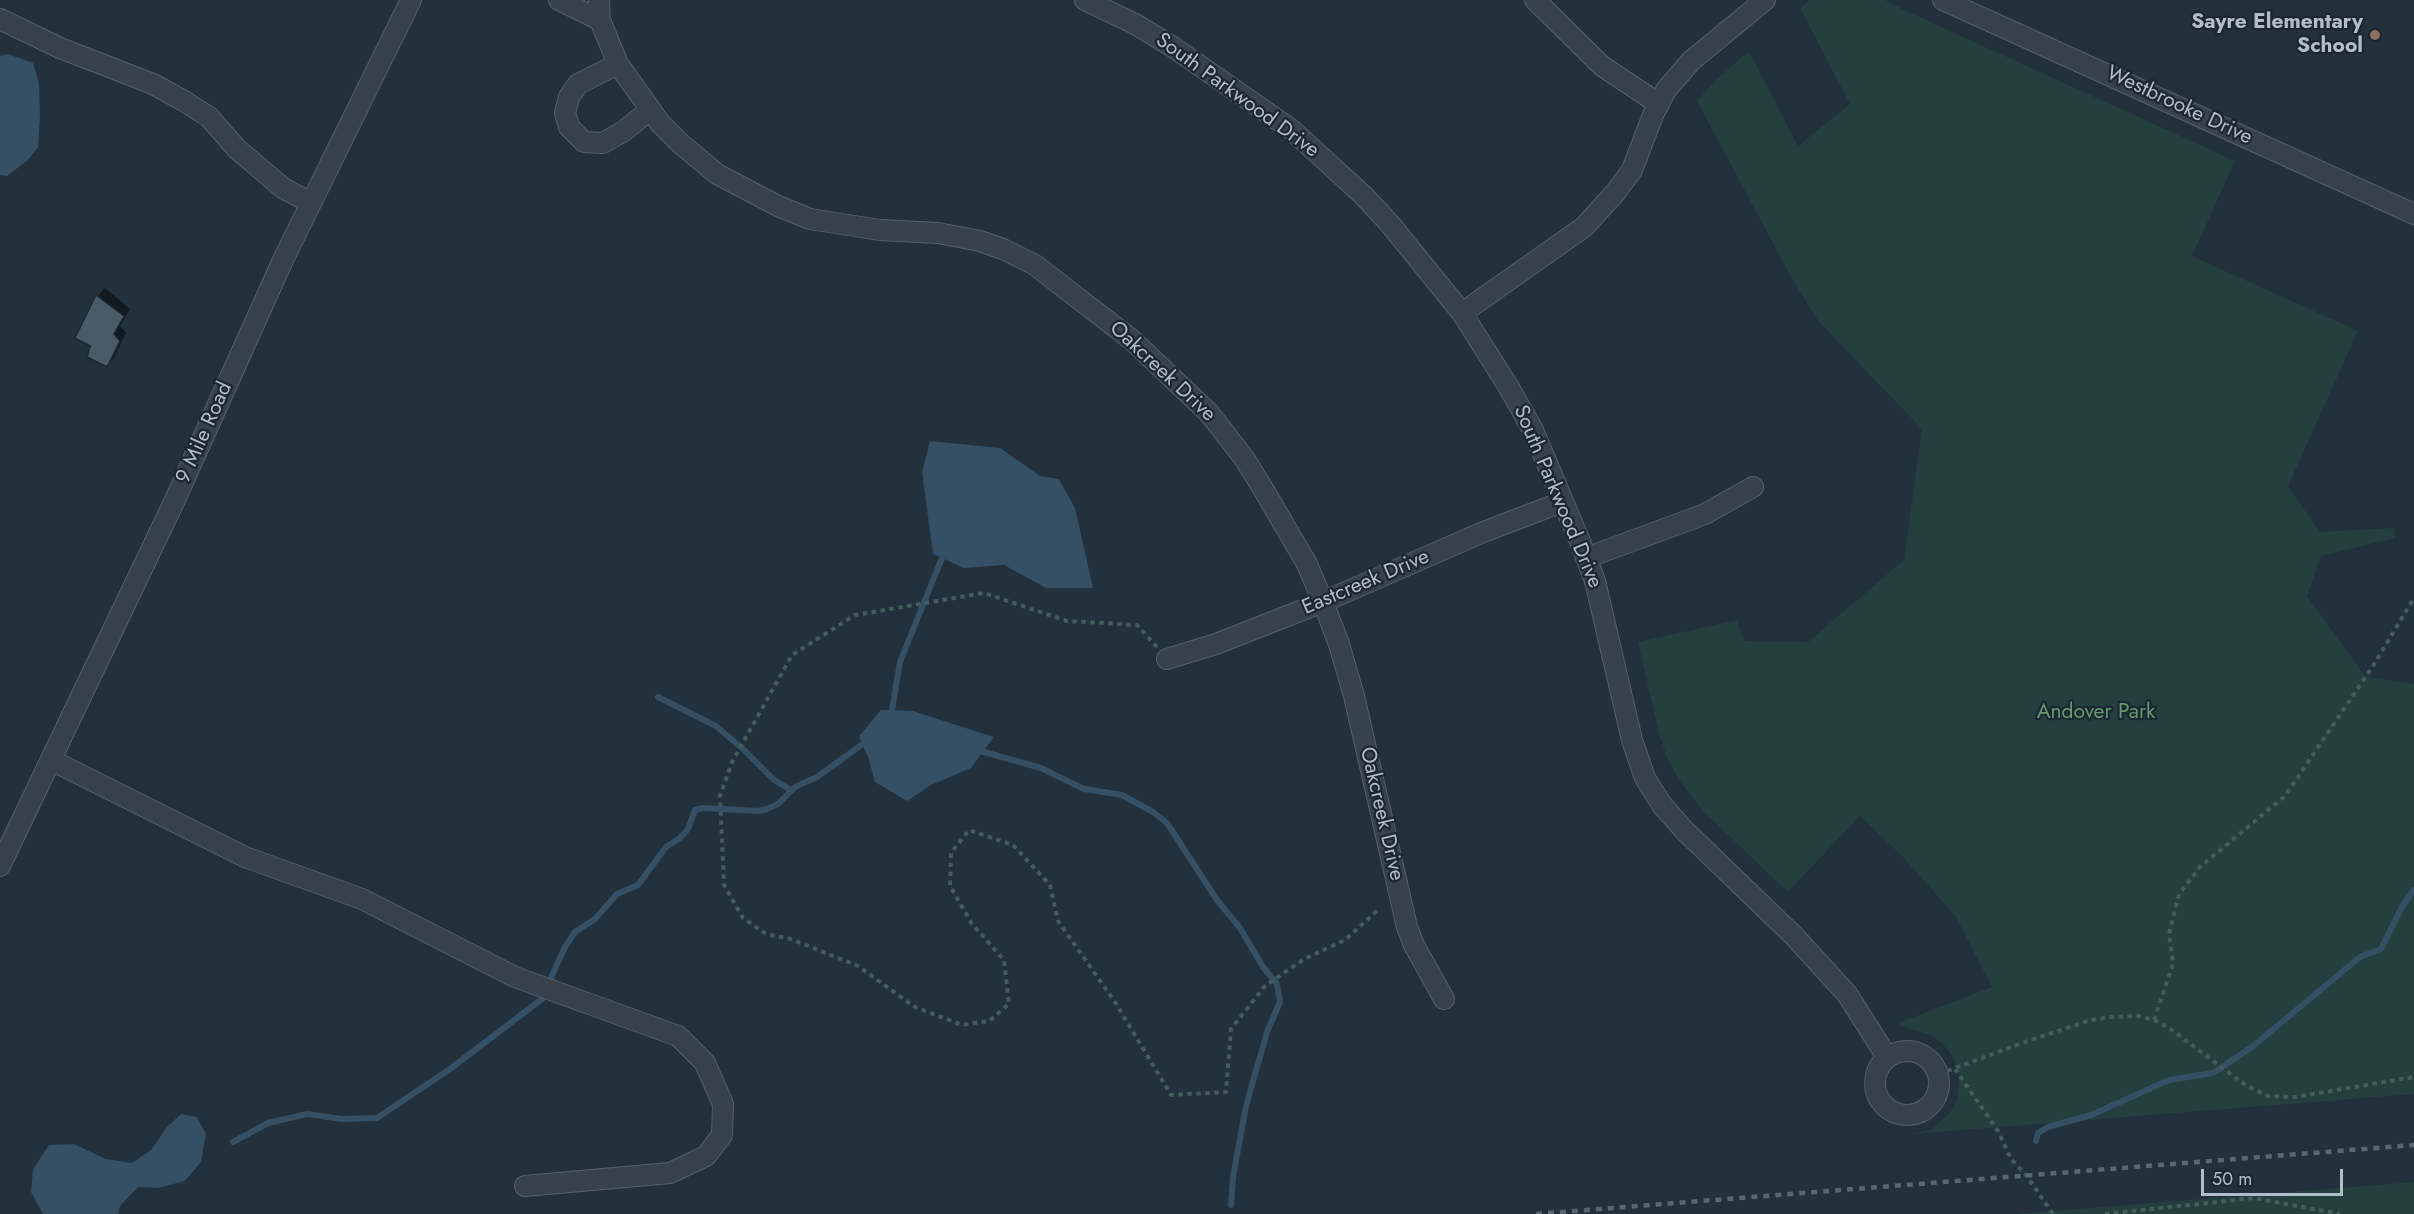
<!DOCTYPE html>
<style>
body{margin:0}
#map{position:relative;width:2414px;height:1214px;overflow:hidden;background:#22313c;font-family:Jost,sans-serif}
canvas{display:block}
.scale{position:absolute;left:2201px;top:1169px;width:142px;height:27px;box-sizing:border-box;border:3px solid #b1bdc8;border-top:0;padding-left:8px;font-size:18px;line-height:21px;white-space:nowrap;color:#b1bdc8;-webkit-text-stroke:4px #1b2731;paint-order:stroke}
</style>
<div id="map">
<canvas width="2414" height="1214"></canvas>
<div class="scale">50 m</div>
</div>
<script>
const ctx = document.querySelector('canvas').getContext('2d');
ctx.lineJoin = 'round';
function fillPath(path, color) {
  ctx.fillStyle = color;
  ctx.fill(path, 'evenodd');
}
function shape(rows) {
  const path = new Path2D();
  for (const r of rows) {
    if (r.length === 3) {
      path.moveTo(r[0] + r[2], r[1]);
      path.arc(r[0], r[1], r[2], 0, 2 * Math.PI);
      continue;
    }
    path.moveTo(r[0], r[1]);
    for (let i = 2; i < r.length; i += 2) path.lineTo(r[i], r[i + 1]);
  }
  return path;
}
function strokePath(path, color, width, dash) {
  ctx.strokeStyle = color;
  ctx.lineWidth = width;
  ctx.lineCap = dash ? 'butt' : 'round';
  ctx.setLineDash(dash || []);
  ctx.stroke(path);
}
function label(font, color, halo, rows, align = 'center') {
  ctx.font = font + ' Jost,sans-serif';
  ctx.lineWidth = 4.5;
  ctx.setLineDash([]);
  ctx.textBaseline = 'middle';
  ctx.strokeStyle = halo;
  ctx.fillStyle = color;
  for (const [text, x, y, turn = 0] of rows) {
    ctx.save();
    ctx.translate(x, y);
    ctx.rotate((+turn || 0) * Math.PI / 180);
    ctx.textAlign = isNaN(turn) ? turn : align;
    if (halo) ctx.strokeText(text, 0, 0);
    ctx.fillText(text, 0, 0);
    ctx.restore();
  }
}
fillPath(shape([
 [1810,0,1885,0,1902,9,2235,161,2192,256,2358,331,2288,486,2320,532,2394,528,2395,538,2321,556,2307,596,2366,677,2414,684,2414,1094,1912,1134,1932,1129,1949,1114,1955,1105,1958,1095,1959,1076,1953,1057,1942,1043,1931,1035,1909,1029,1898,1023,1992,987,1956,917,1904,858,1860,816,1788,892,1705,813,1679,780,1668,760,1660,737,1638,642,1737,620,1744,641,1808,642,1904,560,1922,429,1819,322,1791,277,1697,101,1716,80,1749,51,1798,146,1850,104,1800,8],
 [2414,1182,2414,1214,2015,1214]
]), '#253f3e');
fillPath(shape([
 [8,54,33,63,39,83,40,116,38,147,28,160,7,176,0,175,0,56],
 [930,441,1000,448,1040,476,1059,479,1075,508,1093,588,1046,588,1004,565,964,568,933,554,922,472],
 [881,710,913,711,994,737,971,768,931,785,907,801,875,782,869,760,859,736],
 [181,1114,197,1117,206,1134,201,1162,185,1181,158,1188,138,1187,120,1206,118,1214,43,1214,31,1192,33,1169,49,1145,74,1144,106,1159,132,1163,151,1150,167,1127]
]), '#354f64');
fillPath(shape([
 [105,288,130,309,120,326,126,333,114,358,107,365,92,345,77,338,98,296]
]), '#0007');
strokePath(shape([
 [658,697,716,726,743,749,774,780,791,790],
 [891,716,900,662,942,558],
 [977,750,1041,768,1084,789,1122,795,1153,812,1167,823,1217,900,1240,928,1263,967,1277,984,1280,1002,1267,1032,1246,1106,1233,1177,1231,1205],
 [549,982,565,947,575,932,595,919,617,894,638,885,666,847,680,838,688,829,695,810,703,808,759,811,767,809,778,804,795,787,817,777,867,741],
 [2036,1141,2038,1133,2048,1127,2091,1115,2169,1080,2213,1073,2252,1047,2360,957,2381,949,2403,905,2414,890],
 [233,1142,268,1123,307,1114,342,1119,377,1118,450,1069,542,999]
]), '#354f64', 6);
const building = shape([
 [96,295,124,316,114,334,120,341,107,367,87,357,90,346,75,338,96,295]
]);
fillPath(building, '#4a5b68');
strokePath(building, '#1d2933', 1.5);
const minor = shape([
 [559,0,600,20],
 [599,0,600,20,618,64,660,123,681,144,717,174,778,206,810,219,880,230,938,233,980,241,1003,249,1035,265,1132,340,1209,413,1244,458,1262,487,1307,564,1323,602,1339,644,1354,696,1407,927,1414,945,1444,999],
 [1085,0,1135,24,1173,47,1292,130,1364,196,1390,224,1462,313,1508,386,1533,430,1581,544,1595,581,1632,740,1645,778,1662,805,1684,830,1794,936,1847,994,1887,1057],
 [1535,0,1602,66,1659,104],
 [1943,0,2414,214],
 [0,19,60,48,153,84,184,101,209,117,237,149,283,188,311,203],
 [618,64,578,84,569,97,565,113,569,127,584,142,603,143,624,131,650,110],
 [1462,313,1584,227,1615,193,1632,170,1653,115,1666,90,1691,61,1765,0],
 [1586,558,1705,514,1753,487],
 [1167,659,1216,644,1323,602,1481,533,1562,502],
 [51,760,245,857,362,899,515,977,678,1036,705,1063,723,1104,722,1135,706,1156,670,1173,525,1186],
 [0,866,174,502,283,260,411,0],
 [1907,1083,32]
]);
strokePath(minor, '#54606a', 22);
strokePath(shape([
 [1157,647,1137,625,1067,621,984,593,855,615,792,655,732,762,720,796,724,885,743,918,766,934,791,939,858,966,915,1007,962,1025,989,1021,1009,1004,1004,960,972,924,950,886,951,853,969,830,1013,845,1050,885,1058,921,1115,1002,1171,1095,1226,1092,1231,1029,1265,986,1304,959,1345,940,1379,909],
 [2154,1020,2173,964,2169,934,2179,894,2201,866,2285,796,2373,666,2414,598],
 [1955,1069,1998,1131,2011,1159,2026,1175,2053,1214],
 [1939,1074,2022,1043,2088,1021,2109,1017,2138,1016,2154,1020,2169,1028,2244,1084,2268,1096,2295,1097,2414,1077],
 [2105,1214,2254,1198,2340,1214]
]), '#445c5b', 4, [4.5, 4.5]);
strokePath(minor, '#36424d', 20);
strokePath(shape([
 [1536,1214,2414,1145]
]), '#586774', 4.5, [6, 6]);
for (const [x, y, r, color] of [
 [2375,35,6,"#8d6e63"]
]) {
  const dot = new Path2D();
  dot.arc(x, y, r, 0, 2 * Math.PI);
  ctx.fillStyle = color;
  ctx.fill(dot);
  strokePath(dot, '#1b2731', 2);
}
label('bold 21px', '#b1bdc8', '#1b2731', [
 ["Sayre Elementary",2363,23],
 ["School",2363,47]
], 'right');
label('21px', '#b1bdc8', '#1b2731', [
 ["South Parkwood Drive",1237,96,36],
 ["Westbrooke Drive",2179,106,25],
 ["Oakcreek Drive",1162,372,43],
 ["9 Mile Road",205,433,-66],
 ["South Parkwood Drive",1557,497,67],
 ["Eastcreek Drive",1366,583,-23],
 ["Oakcreek Drive",1381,814,77]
]);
label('21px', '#689a6d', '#1b2731', [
 ["Andover Park",2096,713]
]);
</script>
